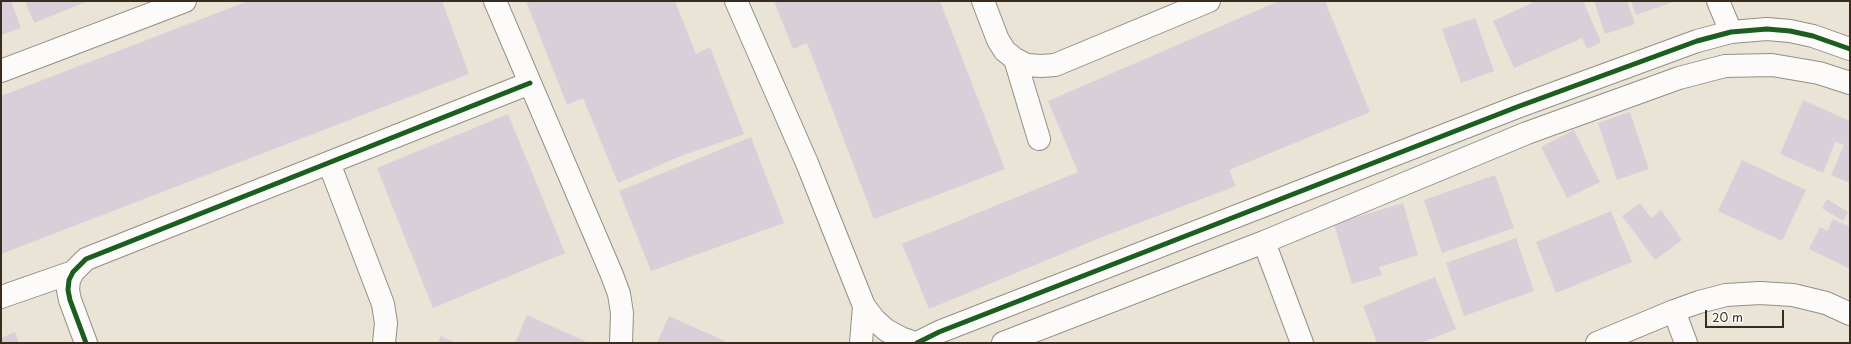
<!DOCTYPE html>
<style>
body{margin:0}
#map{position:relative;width:1851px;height:344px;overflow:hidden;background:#eae4d7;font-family:"Playpen Sans",sans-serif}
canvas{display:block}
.frame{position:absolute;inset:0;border:2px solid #3b2a1e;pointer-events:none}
.scale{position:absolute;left:1705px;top:310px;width:79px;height:18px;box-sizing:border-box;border:2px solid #3b2a1e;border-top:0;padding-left:5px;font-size:12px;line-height:14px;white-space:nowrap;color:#3b2a1e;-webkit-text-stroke:3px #fdfcf7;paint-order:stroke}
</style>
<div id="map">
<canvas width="1851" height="344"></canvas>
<div class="frame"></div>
<div class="scale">20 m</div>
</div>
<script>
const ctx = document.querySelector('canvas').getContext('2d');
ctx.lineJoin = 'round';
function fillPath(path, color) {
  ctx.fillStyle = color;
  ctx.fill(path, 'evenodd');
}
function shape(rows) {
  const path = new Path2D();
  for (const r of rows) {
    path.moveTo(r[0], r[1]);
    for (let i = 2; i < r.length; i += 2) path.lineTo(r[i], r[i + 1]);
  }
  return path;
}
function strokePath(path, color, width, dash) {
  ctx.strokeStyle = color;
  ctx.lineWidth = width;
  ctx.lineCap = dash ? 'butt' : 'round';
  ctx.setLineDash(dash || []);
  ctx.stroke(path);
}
fillPath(shape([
 [1,1,11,1,21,28,1,35],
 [25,1,88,1,34,23],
 [248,1,442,1,469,74,1,254,1,96],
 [526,1,675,1,696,54,710,47,744,134,681,156,618,183,583,98,567,105],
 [774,1,940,1,1005,169,874,219,807,43,793,49],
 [1279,1,1325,1,1370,112,1229,170,1236,186,1102,237,929,309,902,244,1078,172,1048,101],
 [1532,1,1583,1,1601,42,1587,49,1582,38,1514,68,1493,21,1532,3],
 [1594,1,1627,1,1635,24,1605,34],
 [1631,1,1673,1,1673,2,1636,15],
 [1475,18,1494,71,1461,83,1442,29],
 [1803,100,1850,121,1850,183,1831,175,1844,145,1835,142,1823,173,1780,154],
 [1630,112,1649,169,1617,180,1598,123],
 [508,114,565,253,433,308,377,168],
 [1574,130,1600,182,1567,198,1541,147],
 [751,137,784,223,651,271,619,191],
 [1742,160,1806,190,1782,241,1718,211],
 [1495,175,1514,228,1442,253,1424,200],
 [1827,199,1848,212,1843,221,1822,208],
 [1403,203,1418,255,1379,267,1382,275,1352,284,1334,224],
 [1640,203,1651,218,1661,210,1682,240,1655,260,1622,216],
 [1611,211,1632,262,1556,293,1536,242],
 [1833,219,1850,227,1850,269,1809,249,1820,227,1827,231],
 [1516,238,1534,291,1464,316,1446,263],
 [1435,277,1456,329,1421,343,1377,343,1363,306],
 [527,315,589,343,515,343],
 [669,316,729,343,657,343],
 [15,332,19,343,1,343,1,338],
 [441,336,456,343,438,343]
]), '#d8cfd8');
const minor = shape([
 [495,1,612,275,619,294,622,313,621,343],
 [736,1,807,163,864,306,874,319,886,330,901,338,915,343],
 [983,1,998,40,1005,51,1015,59,1027,65,1041,66,1055,65,1209,1],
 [1718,1,1731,32],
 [1015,59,1039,139],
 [1,71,185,1],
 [329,163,383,304,386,323,384,343],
 [1264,242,1302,343],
 [1,297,73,272],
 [1674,311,1686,343],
 [86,343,70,300,68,290,69,280,73,272,86,259,530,83],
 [861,343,864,306],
 [917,343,939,332,1517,107,1697,41,1731,32,1767,29,1790,31,1813,36,1850,49],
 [1003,343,1264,242,1527,133,1679,78,1725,66,1772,65,1819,73,1850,83],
 [1597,343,1674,311,1699,302,1726,295,1760,293,1793,295,1826,303,1850,314]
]);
strokePath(minor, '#948e85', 24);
strokePath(minor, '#fcfbf9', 22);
strokePath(shape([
 [86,343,70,300,68,290,69,280,73,272,86,259,530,83],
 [917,343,939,332,1517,107,1697,41,1731,32,1767,29,1790,31,1813,36,1850,49]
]), '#1b5e20', 5);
</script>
